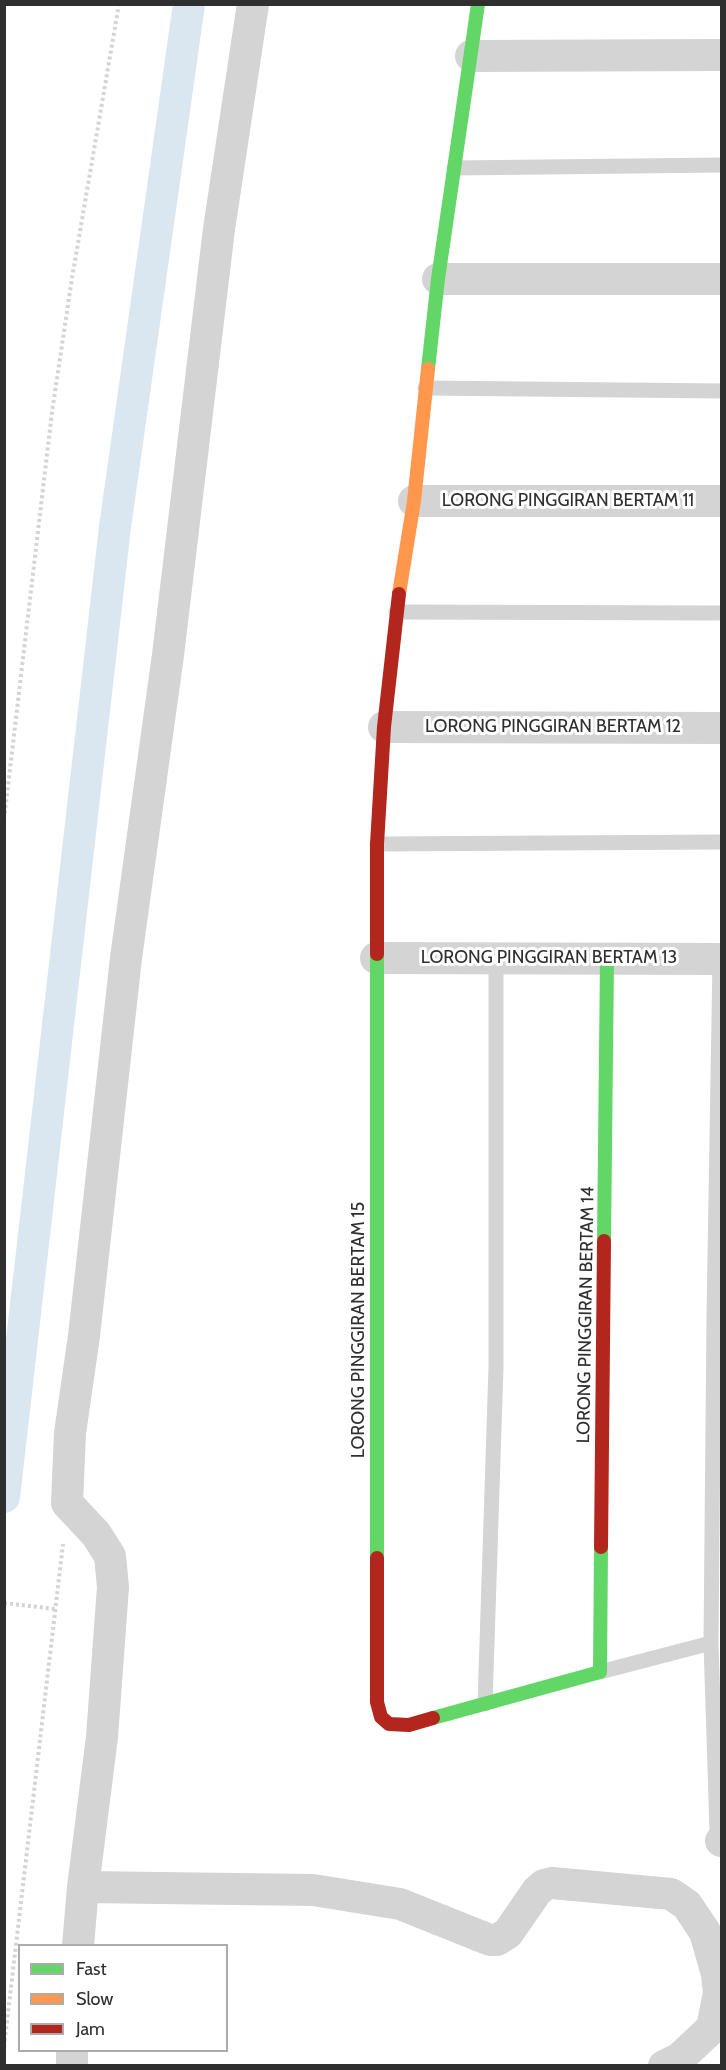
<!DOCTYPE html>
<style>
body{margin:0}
#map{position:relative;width:726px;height:2070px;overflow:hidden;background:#fff;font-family:Cabin,sans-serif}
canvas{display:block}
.frame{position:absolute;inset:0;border:6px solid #2f2f2f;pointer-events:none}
.legend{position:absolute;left:18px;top:1944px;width:210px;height:108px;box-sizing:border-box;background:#fff;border:2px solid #acacac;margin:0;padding:8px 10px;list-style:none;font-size:18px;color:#2f2f2f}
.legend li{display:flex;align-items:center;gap:12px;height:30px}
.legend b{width:30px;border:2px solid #acacac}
</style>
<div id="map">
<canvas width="726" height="2070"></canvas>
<div class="frame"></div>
<ul class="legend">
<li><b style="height:8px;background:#63d668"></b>Fast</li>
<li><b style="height:8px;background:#ff974d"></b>Slow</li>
<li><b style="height:8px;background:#b3261e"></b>Jam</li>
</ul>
</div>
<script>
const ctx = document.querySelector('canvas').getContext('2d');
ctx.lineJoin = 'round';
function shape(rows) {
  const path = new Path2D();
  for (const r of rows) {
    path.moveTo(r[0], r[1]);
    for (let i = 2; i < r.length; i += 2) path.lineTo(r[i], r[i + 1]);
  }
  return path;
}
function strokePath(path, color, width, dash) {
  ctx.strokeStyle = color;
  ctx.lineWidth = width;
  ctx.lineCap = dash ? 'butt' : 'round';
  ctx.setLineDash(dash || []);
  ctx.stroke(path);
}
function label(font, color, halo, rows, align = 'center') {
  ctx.font = font + ' Cabin,sans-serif';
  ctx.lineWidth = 6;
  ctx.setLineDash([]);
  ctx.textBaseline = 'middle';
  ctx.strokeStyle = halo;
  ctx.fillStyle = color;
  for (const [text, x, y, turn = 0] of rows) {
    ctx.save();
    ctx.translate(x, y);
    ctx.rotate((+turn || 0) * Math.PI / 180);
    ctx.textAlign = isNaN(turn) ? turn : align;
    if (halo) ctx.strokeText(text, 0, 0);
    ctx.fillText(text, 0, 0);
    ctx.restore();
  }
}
strokePath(shape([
 [4,1497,115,527,189,4]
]), '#dbe7f0', 32);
strokePath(shape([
 [4,820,52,412,72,278,119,4],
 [4,1603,55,1609],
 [4,2047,63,1544]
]), '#d4d4d4', 4, [3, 3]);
strokePath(shape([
 [454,168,722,165],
 [425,388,722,391],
 [396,612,722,613],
 [377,844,722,842],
 [720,959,714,1316,711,1643,717,1831,721,1841],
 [600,1672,711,1643],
 [485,1704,496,1367,496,958]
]), '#d4d4d4', 15);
strokePath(shape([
 [471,56,722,55],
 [438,279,722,279],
 [414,501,722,501],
 [384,727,722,728],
 [376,958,722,959],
 [721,1841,722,1841],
 [83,1887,313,1890,400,1904,490,1940,497,1940,508,1933,537,1891,544,1885,552,1883,671,1894,687,1905,705,1932,717,1974,719,1993,712,2028,680,2058,664,2066],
 [78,1946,83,1887,102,1737,113,1587,110,1556,96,1534,67,1503,70,1433,84,1336,126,958,168,655,219,229,253,4],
 [72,2050,72,2066]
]), '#d4d4d4', 32);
strokePath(shape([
 [428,369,438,279,478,4],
 [377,954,377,1558],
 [604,1241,607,959],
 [433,1718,600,1672,601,1547]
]), '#63d668', 14);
strokePath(shape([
 [399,594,414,501,428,369]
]), '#ff974d', 14);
strokePath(shape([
 [377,954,377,844,384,727,399,594],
 [601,1547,604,1241],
 [377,1558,377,1702,381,1717,389,1724,409,1725,433,1718]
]), '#b3261e', 14);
label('18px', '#2f2f2f', '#fff', [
 ["LORONG PINGGIRAN BERTAM 11",568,501],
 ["LORONG PINGGIRAN BERTAM 12",553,727],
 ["LORONG PINGGIRAN BERTAM 13",549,958],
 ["LORONG PINGGIRAN BERTAM 14",586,1315,-89],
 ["LORONG PINGGIRAN BERTAM 15",359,1330,-90]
]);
</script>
